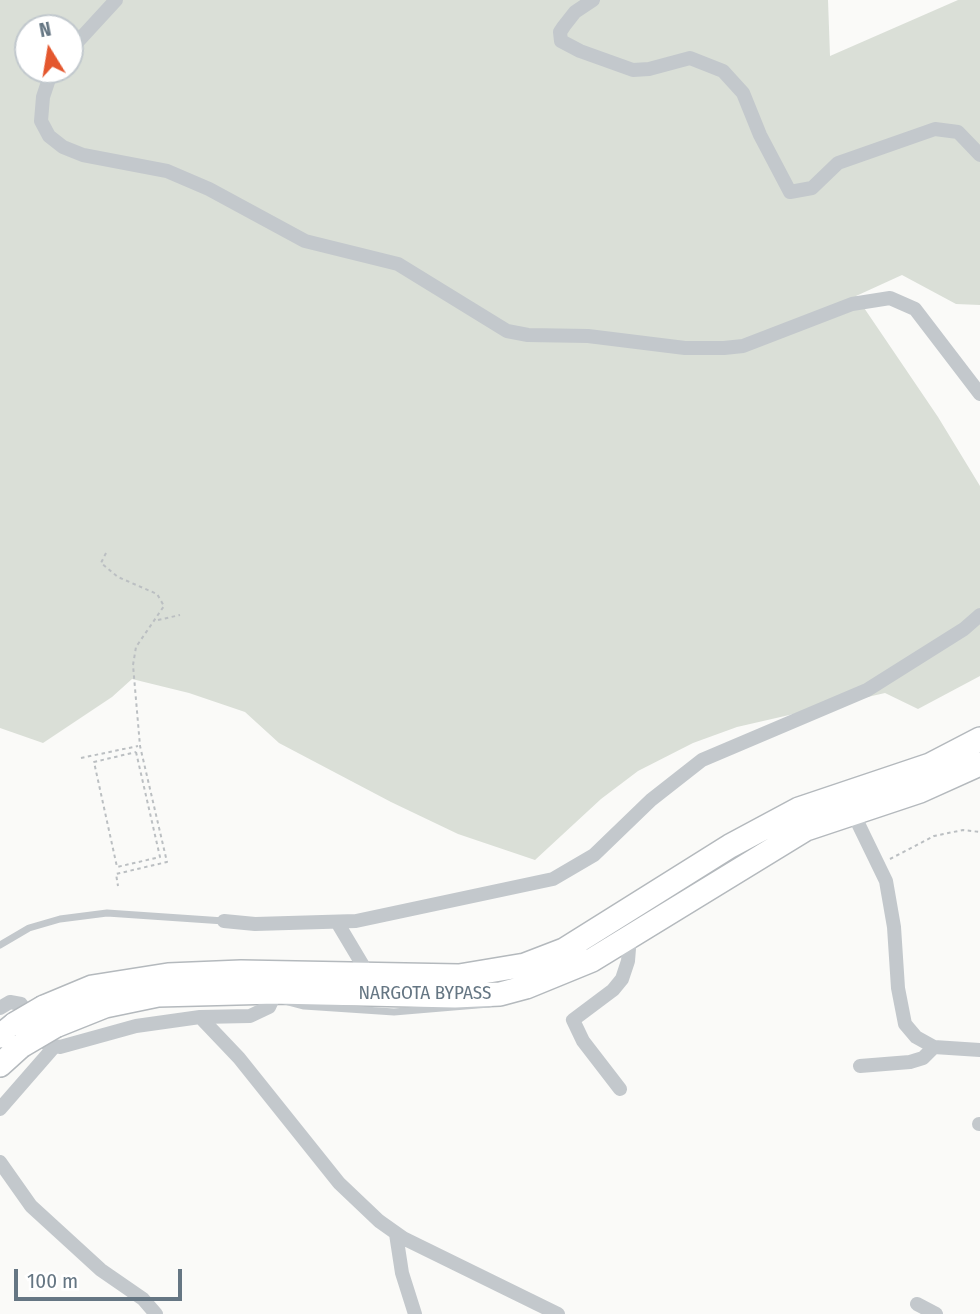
<!DOCTYPE html>
<style>
body{margin:0}
#map{position:relative;width:980px;height:1314px;overflow:hidden;background:#fafaf8;font-family:"Fira Sans Condensed",sans-serif}
canvas{display:block}
.north{position:absolute;left:14px;top:14px;width:70px;height:70px;box-sizing:border-box;background:#fff;border:2px solid #c1c8cd;border-radius:50%;rotate:349deg;font-size:19px;font-weight:700;line-height:28px;text-align:center;color:#657683}
.north::after{content:'';display:block;margin:auto;width:24px;height:32px;background:#e4572e;clip-path:polygon(50% 0,100% 100%,50% 72%,0 100%)}
.scale{position:absolute;left:14px;top:1269px;width:168px;height:32px;box-sizing:border-box;border:4px solid #657683;border-top:0;padding-left:9px;font-size:21px;line-height:24px;white-space:nowrap;color:#657683;-webkit-text-stroke:5px #fff;paint-order:stroke}
</style>
<div id="map">
<canvas width="980" height="1314"></canvas>
<div class="north">N</div>
<div class="scale">100 m</div>
</div>
<script>
const ctx = document.querySelector('canvas').getContext('2d');
ctx.lineJoin = 'round';
function fillPath(path, color) {
  ctx.fillStyle = color;
  ctx.fill(path, 'evenodd');
}
function shape(rows) {
  const path = new Path2D();
  for (const r of rows) {
    path.moveTo(r[0], r[1]);
    for (let i = 2; i < r.length; i += 2) path.lineTo(r[i], r[i + 1]);
  }
  return path;
}
function strokePath(path, color, width, dash) {
  ctx.strokeStyle = color;
  ctx.lineWidth = width;
  ctx.lineCap = dash ? 'butt' : 'round';
  ctx.setLineDash(dash || []);
  ctx.stroke(path);
}
function label(font, color, halo, rows, align = 'center') {
  ctx.font = font + ' "Fira Sans Condensed",sans-serif';
  ctx.lineWidth = 7;
  ctx.setLineDash([]);
  ctx.textBaseline = 'middle';
  ctx.strokeStyle = halo;
  ctx.fillStyle = color;
  for (const [text, x, y, turn = 0] of rows) {
    ctx.save();
    ctx.translate(x, y);
    ctx.rotate((+turn || 0) * Math.PI / 180);
    ctx.textAlign = isNaN(turn) ? turn : align;
    if (halo) ctx.strokeText(text, 0, 0);
    ctx.fillText(text, 0, 0);
    ctx.restore();
  }
}
fillPath(shape([
 [0,0,828,0,830,56,958,0,980,0,980,305,956,304,902,275,856,296,938,417,980,486,980,676,918,709,885,693,737,727,693,743,638,771,601,799,535,860,458,834,391,802,279,743,245,712,189,693,132,679,112,697,43,743,0,728],
 [28,28,70,28,70,70,28,70]
]), '#dadfd7');
const trunk = shape([
 [44,1007,92,987,168,975,241,972,459,976,525,965,564,950,730,846,799,809,930,765,980,739],
 [55,1026,105,1006,158,995,276,992,455,996,500,994,526,987,592,960,806,829,920,791,980,764],
 [0,1036,15,1024],
 [0,1065,21,1046]
]);
strokePath(trunk, '#b4b9bd', 26);
strokePath(shape([
 [106,553,101,563,118,577,157,594,164,606,136,647,133,665,140,746,167,862,116,874,118,886],
 [158,620,180,615],
 [136,752,160,857,117,867,94,762,136,752],
 [81,758,138,746],
 [890,859,934,836,963,830,980,832]
]), '#bbbfc2', 2, [3.5, 3.5]);
strokePath(shape([
 [0,945,29,928,60,919,107,913,224,921],
 [285,1001,304,1006,394,1012,489,1004]
]), '#c3c8cc', 7);
strokePath(shape([
 [593,0,575,12,564,26,560,32,561,41,580,51,633,70,649,69,690,58,723,71,743,93,760,135,790,192,812,188,838,163,935,129,958,132,980,155],
 [70,50,116,0],
 [52,70,43,97,41,121,49,136,63,147,83,155,167,171,209,189,305,241,398,264,507,331,528,335,588,336,685,348,724,348,743,346,852,304,890,298,915,309,980,394],
 [853,813,886,881,894,927,898,988,905,1024,916,1037,934,1047,980,1050],
 [224,921,255,924,356,921,553,879,594,855,651,800,702,760,867,690,964,629,980,615],
 [337,922,368,974],
 [0,1008,10,1002,21,1004,47,1044,60,1047,136,1026,200,1017,250,1016,269,1007,276,992],
 [200,1017,239,1058,339,1183,379,1221,403,1238,558,1314],
 [860,1066,910,1062,923,1058,934,1047],
 [620,1089,583,1041,573,1020,613,990,622,979,628,961,630,936],
 [0,1109,54,1047],
 [979,1124,980,1124],
 [0,1162,31,1206,101,1270,143,1299,156,1314],
 [396,1234,402,1273,415,1314],
 [917,1304,936,1314]
]), '#c3c8cc', 14);
strokePath(trunk, '#fff', 23);
const trunkBridge = shape([
 [15,1024,44,1007],
 [21,1046,55,1026]
]);
strokePath(trunkBridge, '#b4b9bd', 26, []);
strokePath(trunkBridge, '#fff', 23);
label('19px', '#657683', '#fff', [
 ["NARGOTA BYPASS",425,994]
]);
</script>
